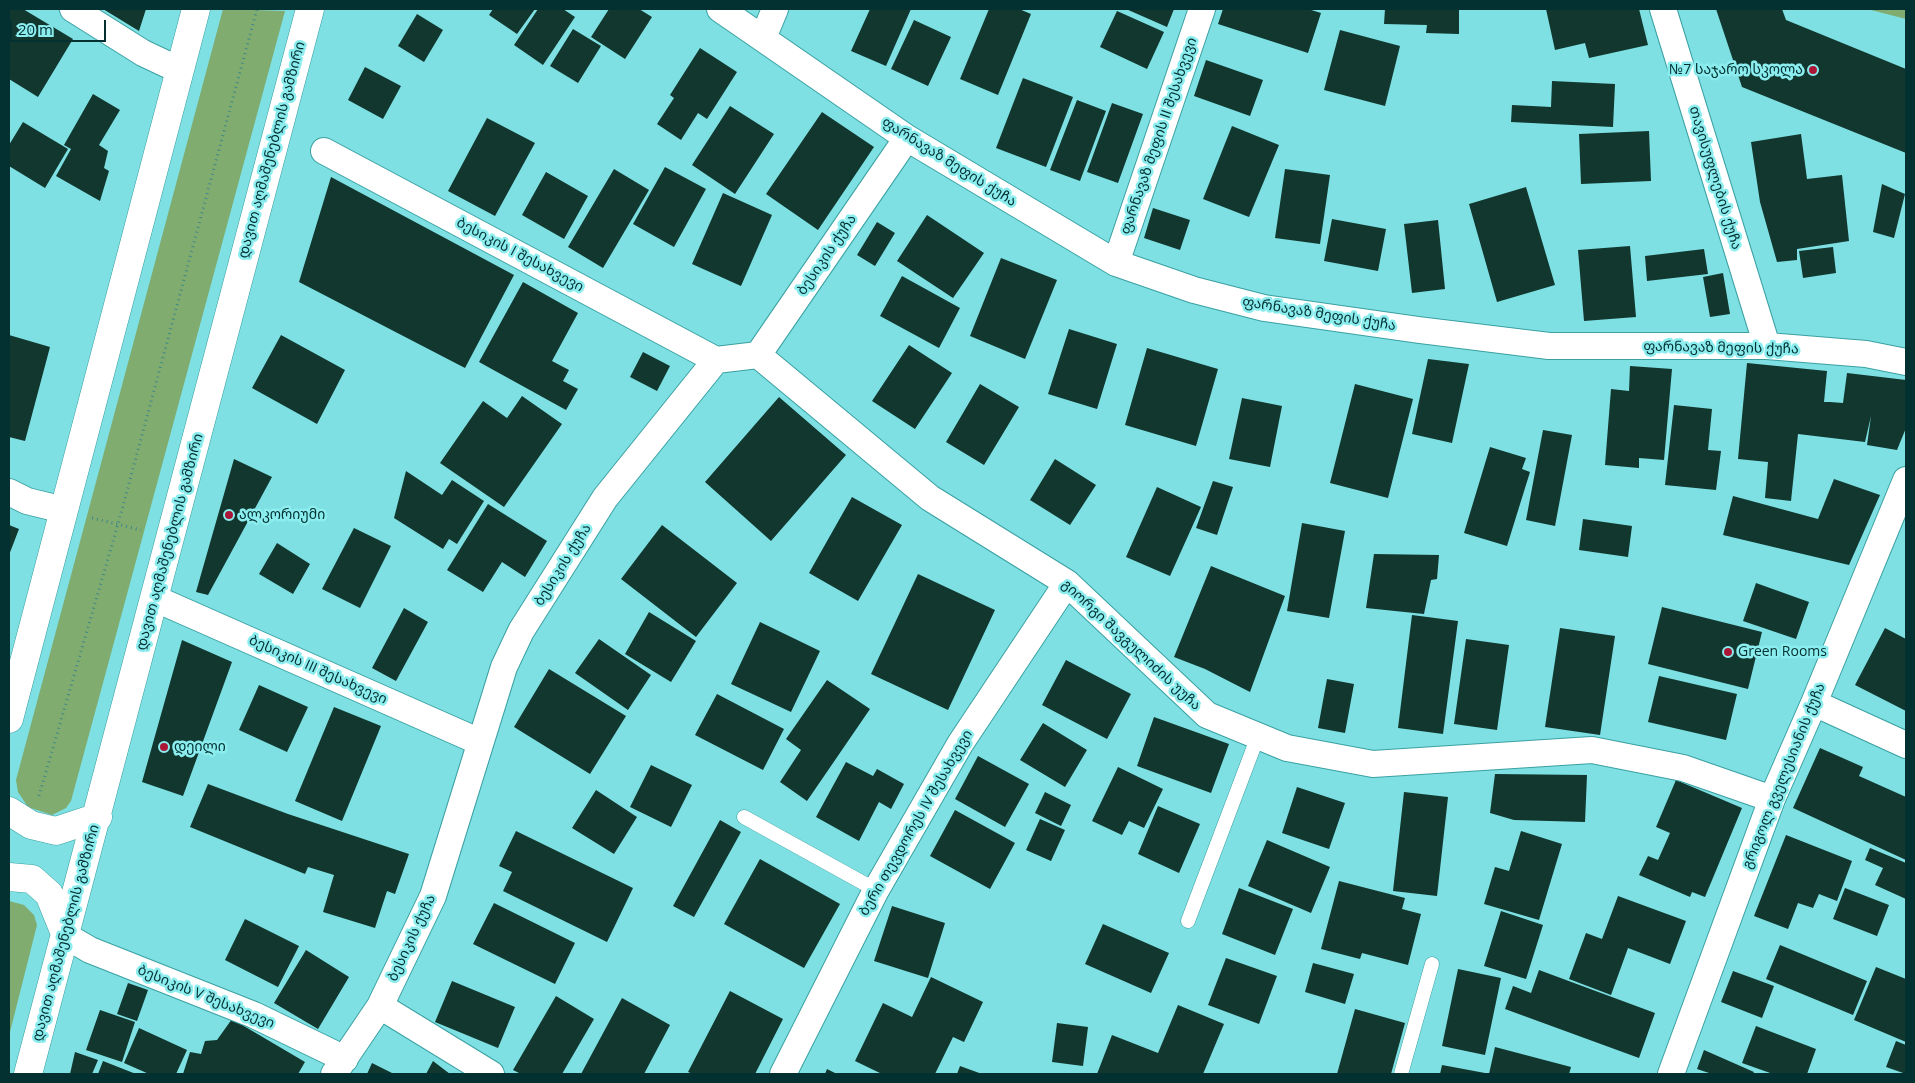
<!DOCTYPE html>
<meta charset="utf-8">
<style>
body{margin:0}
#map{position:relative;width:1915px;height:1083px;overflow:hidden;background:#7ee0e2;font-family:"Open Sans",sans-serif}
canvas{display:block}
.frame{position:absolute;inset:0;border:10px solid #033031;pointer-events:none}
.scale{position:absolute;left:10px;top:20px;width:96px;height:22px;box-sizing:border-box;border:2px solid #033031;border-top:0;padding-left:6px;font-size:15px;line-height:18px;white-space:nowrap;color:#033031;-webkit-text-stroke:4px #8cedef;paint-order:stroke}
</style>
<div id="map">
<canvas width="1915" height="1083"></canvas>
<div class="frame"></div>
<div class="scale">20 m</div>
</div>
<script>
const ctx = document.querySelector('canvas').getContext('2d');
ctx.lineJoin = 'round';
function fillPath(path, color) {
  ctx.fillStyle = color;
  ctx.fill(path, 'evenodd');
}
function shape(rows) {
  const path = new Path2D();
  for (const r of rows) {
    path.moveTo(r[0], r[1]);
    for (let i = 2; i < r.length; i += 2) path.lineTo(r[i], r[i + 1]);
  }
  return path;
}
function strokePath(path, color, width, dash) {
  ctx.strokeStyle = color;
  ctx.lineWidth = width;
  ctx.lineCap = dash ? 'butt' : 'round';
  ctx.setLineDash(dash || []);
  ctx.stroke(path);
}
function label(font, color, halo, rows, align = 'center') {
  ctx.font = font + ' "Open Sans","Noto Sans Georgian",sans-serif';
  ctx.lineWidth = 5;
  ctx.setLineDash([]);
  ctx.textBaseline = 'middle';
  ctx.strokeStyle = halo;
  ctx.fillStyle = color;
  for (const [text, x, y, turn = 0] of rows) {
    ctx.save();
    ctx.translate(x, y);
    ctx.rotate((+turn || 0) * Math.PI / 180);
    ctx.textAlign = isNaN(turn) ? turn : align;
    if (halo) ctx.strokeText(text, 0, 0);
    ctx.fillText(text, 0, 0);
    ctx.restore();
  }
}
fillPath(shape([
 [223,9,285,11,71,801,66,808,52,815,28,807,18,792,16,780],
 [1867,9,1906,9,1906,19],
 [9,901,24,905,34,915,37,925,9,1036]
]), '#80ac6f');
fillPath(shape([
 [9,9,23,9,73,39,38,97,9,79],
 [103,9,146,9,139,31],
 [493,9,535,9,517,34,489,15],
 [538,9,563,9,575,17,543,65,514,45],
 [609,9,639,9,652,17,625,59,591,37],
 [870,9,911,9,886,66,851,51],
 [989,9,1019,9,1031,14,998,95,960,79],
 [1126,9,1174,9,1167,27],
 [1223,9,1308,9,1321,13,1308,53,1218,24],
 [1385,9,1459,9,1459,34,1426,33,1427,25,1384,24],
 [1546,9,1639,9,1648,45,1589,58,1585,43,1555,50],
 [1716,9,1782,9,1786,20,1906,69,1906,153,1742,87],
 [1117,11,1164,32,1147,69,1100,47],
 [417,14,443,30,424,62,398,46],
 [914,20,951,37,928,86,891,69],
 [573,29,601,46,578,83,550,66],
 [1340,30,1400,46,1385,106,1324,90],
 [700,48,737,72,707,119,698,113,681,140,657,124,674,98,670,95],
 [1206,60,1263,80,1250,116,1194,96],
 [365,67,401,86,383,119,348,100],
 [1023,78,1073,97,1046,167,996,148],
 [1552,81,1615,84,1613,127,1511,122,1512,105,1551,107],
 [93,94,120,110,99,145,108,151,104,168,109,171,100,201,56,176,71,149,64,145],
 [1077,100,1106,111,1080,181,1050,170],
 [1112,103,1143,114,1118,183,1087,172],
 [730,106,774,134,735,194,692,165],
 [822,112,874,147,818,230,766,194],
 [487,118,535,143,495,216,448,191],
 [23,122,68,149,45,188,9,166,9,145],
 [1232,126,1279,145,1249,217,1203,199],
 [1649,131,1651,181,1581,184,1579,134],
 [1801,134,1807,179,1842,175,1849,241,1797,249,1797,260,1777,262,1760,202,1751,142],
 [665,167,706,189,674,247,633,224],
 [614,169,649,190,603,268,568,247],
 [1285,169,1330,175,1320,244,1275,238],
 [546,172,588,196,564,239,522,215],
 [331,177,514,275,465,368,299,282],
 [1882,184,1905,194,1894,238,1873,232],
 [1526,187,1555,285,1497,302,1469,204],
 [723,193,772,215,741,286,692,264],
 [1153,208,1190,220,1180,250,1144,238],
 [927,215,984,253,953,298,897,261],
 [1332,219,1386,229,1378,271,1324,261],
 [1438,220,1445,289,1412,293,1404,224],
 [877,222,895,233,875,266,857,255],
 [1630,246,1636,317,1584,321,1578,250],
 [1833,247,1836,273,1803,278,1799,251],
 [1704,249,1708,274,1647,281,1645,256],
 [1001,258,1057,280,1025,359,970,336],
 [1723,273,1730,314,1710,317,1703,277],
 [902,276,960,308,939,348,880,316],
 [523,282,578,313,552,361,569,370,563,381,578,389,566,410,479,362],
 [1069,329,1117,344,1097,409,1048,394],
 [9,335,50,347,25,441,9,437],
 [281,335,345,370,317,424,252,388],
 [909,345,952,373,915,429,872,401],
 [1147,348,1218,369,1196,446,1125,425],
 [643,352,670,366,657,391,630,377],
 [1428,359,1469,364,1452,443,1412,434],
 [1747,363,1827,371,1824,402,1830,402,1843,403,1847,373,1906,380,1906,428,1897,450,1867,445,1871,416,1865,442,1798,434,1791,501,1765,498,1768,462,1738,459],
 [1630,366,1672,369,1664,460,1639,458,1639,468,1605,465,1611,389,1629,391],
 [980,384,1019,407,984,465,946,442],
 [1355,384,1413,399,1388,498,1330,483],
 [522,396,562,424,504,507,440,463,483,401,507,418],
 [779,397,846,455,771,541,705,482],
 [1242,398,1282,406,1270,467,1229,459],
 [1674,405,1712,409,1708,450,1721,451,1716,490,1665,485],
 [1543,430,1572,435,1555,526,1526,520],
 [1490,447,1526,458,1522,469,1530,472,1507,546,1464,533],
 [234,459,272,477,208,595,196,592],
 [1055,459,1096,485,1070,525,1030,500],
 [406,471,442,495,452,480,484,501,457,544,449,539,443,549,394,518],
 [1834,479,1880,495,1849,565,1723,535,1733,496,1818,519],
 [1213,481,1233,487,1217,535,1196,528],
 [1157,487,1201,507,1170,576,1126,557],
 [852,497,902,525,858,601,809,573],
 [488,504,547,541,525,577,502,562,483,592,447,570],
 [1583,519,1632,526,1628,557,1579,550],
 [1302,523,1345,531,1329,618,1287,611],
 [9,525,19,529,9,555],
 [662,525,737,583,696,637,621,579],
 [354,528,391,546,360,608,322,589],
 [277,543,310,564,293,594,259,574],
 [1374,554,1439,555,1437,579,1431,580,1424,614,1366,608],
 [1211,566,1285,596,1250,692,1205,669,1174,657],
 [918,574,995,610,948,710,871,674],
 [1756,583,1809,602,1796,639,1743,621],
 [1662,607,1762,632,1748,689,1648,664],
 [404,608,428,622,396,681,372,668],
 [649,612,696,641,671,682,625,654],
 [1412,615,1458,621,1443,734,1398,728],
 [760,622,820,651,791,712,731,684],
 [1560,628,1615,636,1600,735,1545,727],
 [1885,628,1906,639,1906,711,1855,685],
 [599,639,651,675,628,710,575,673],
 [1466,639,1509,645,1497,730,1454,724],
 [182,640,232,662,183,796,142,782],
 [1066,660,1131,694,1107,739,1042,705],
 [549,669,626,716,590,774,514,727],
 [1659,676,1737,694,1726,740,1648,722],
 [1327,679,1354,684,1345,733,1318,728],
 [827,680,870,709,807,801,780,782,801,750,786,739],
 [259,685,308,707,287,752,239,730],
 [717,694,784,729,763,770,695,735],
 [334,707,381,726,342,821,295,801],
 [1154,717,1229,744,1211,793,1137,766],
 [1043,723,1087,750,1065,787,1020,760],
 [1820,748,1863,767,1859,776,1906,797,1906,860,1793,808],
 [978,756,1029,784,1005,827,955,799],
 [846,762,873,776,877,769,904,784,891,809,879,802,859,841,816,817],
 [651,765,692,785,671,827,630,807],
 [1118,767,1163,789,1144,828,1129,821,1122,835,1092,821],
 [1495,774,1587,775,1585,822,1514,820,1490,813],
 [1676,780,1742,808,1705,897,1692,892,1690,897,1639,875,1648,856,1658,860,1670,833,1656,827],
 [208,784,288,814,409,854,395,894,387,891,375,928,323,912,334,875,308,867,305,874,190,827],
 [1297,787,1345,803,1329,849,1282,833],
 [596,790,637,817,614,854,572,828],
 [1045,792,1071,805,1061,826,1035,813],
 [1404,792,1448,797,1437,896,1393,891],
 [1158,806,1200,824,1179,873,1138,854],
 [955,810,1015,843,990,889,930,856],
 [1040,819,1065,830,1051,861,1026,850],
 [720,820,741,832,694,917,673,906],
 [516,831,633,888,607,942,503,891,512,872,499,866],
 [1521,831,1562,844,1539,920,1484,904,1495,867,1509,871],
 [1786,835,1852,861,1837,901,1819,894,1813,908,1798,903,1788,929,1754,916],
 [1267,840,1330,867,1311,913,1248,886],
 [1870,848,1906,863,1906,899,1875,885,1883,868,1865,860],
 [760,859,840,904,804,968,724,924],
 [1339,881,1405,898,1402,909,1421,914,1408,965,1362,953,1360,959,1321,949],
 [1239,888,1293,909,1275,955,1222,934],
 [1845,888,1889,905,1877,936,1833,919],
 [1618,896,1686,921,1670,964,1628,948,1611,995,1569,979,1586,933,1602,939],
 [494,903,575,943,555,984,473,944],
 [892,906,945,923,928,978,874,961],
 [1501,911,1543,925,1526,979,1484,966],
 [245,919,299,946,278,987,225,960],
 [1103,924,1169,953,1151,993,1085,964],
 [1780,945,1867,981,1853,1015,1766,979],
 [306,950,349,977,318,1029,274,1003],
 [1226,958,1277,976,1259,1024,1208,1005],
 [1313,963,1354,974,1345,1004,1305,992],
 [1876,967,1906,979,1906,1042,1854,1020],
 [1458,969,1501,978,1485,1055,1442,1046],
 [1539,970,1655,1013,1639,1058,1505,1009,1513,986,1531,993],
 [1733,971,1774,986,1762,1018,1721,1002],
 [931,977,983,1002,964,1042,953,1037,935,1074,882,1074,855,1061,883,1003,912,1017],
 [452,981,515,1007,498,1048,435,1022],
 [128,983,148,990,137,1021,117,1014],
 [730,991,783,1019,755,1074,693,1074,688,1072],
 [556,996,594,1019,562,1074,521,1074,513,1070],
 [622,998,670,1025,644,1074,581,1074],
 [1178,1005,1224,1024,1203,1074,1097,1074,1112,1035,1158,1053],
 [1355,1009,1405,1023,1391,1074,1337,1074],
 [100,1010,135,1022,122,1062,86,1050],
 [232,1019,305,1062,298,1074,183,1074,190,1052,201,1054,205,1041,217,1040],
 [1057,1023,1088,1027,1083,1066,1052,1062],
 [1756,1026,1816,1049,1807,1074,1773,1074,1742,1063],
 [139,1028,187,1050,176,1074,149,1074,124,1063],
 [1896,1041,1906,1045,1906,1074,1886,1067],
 [1495,1047,1571,1067,1569,1074,1489,1074],
 [1704,1050,1754,1072,1753,1074,1712,1074,1697,1069],
 [75,1052,98,1060,92,1074,70,1074],
 [103,1061,136,1074,98,1074],
 [433,1061,450,1074,426,1074],
 [372,1063,394,1074,367,1074],
 [1442,1065,1485,1073,1485,1074,1440,1074],
 [960,1066,982,1074,957,1074],
 [827,1069,837,1074,825,1074]
]), '#11372f');
const service = shape([
 [744,817,876,890],
 [1188,921,1258,736],
 [1401,1074,1432,964]
]);
const minor = shape([
 [73,9,143,53,179,70],
 [720,9,907,138,1116,263,1194,290,1264,308,1419,330,1549,346,1767,346,1866,354,1906,362],
 [1663,9,1767,346],
 [763,38,775,9],
 [324,151,716,360],
 [1116,263,1202,9],
 [758,355,930,498,1067,583,1207,715,1287,748,1373,764,1592,750,1683,768,1772,799],
 [9,492,27,501,64,510],
 [156,599,480,742],
 [1814,703,1906,745],
 [66,936,90,950,254,1015,345,1059],
 [380,1006,491,1074],
 [334,1074,380,1006,433,896,504,667,521,631,605,498,716,360,758,355,907,138],
 [783,1074,876,890,960,744,1067,583],
 [1671,1074,1772,799,1814,703,1906,480]
]);
const secondary = shape([
 [9,719,196,9],
 [9,811,31,825,56,831,98,817],
 [9,877,32,879,49,894,66,936],
 [28,1074,310,9]
]);
strokePath(service, '#3aa0a2', 15);
strokePath(minor, '#3aa0a2', 28);
strokePath(secondary, '#3aa0a2', 29);
strokePath(shape([
 [92,518,141,530],
 [39,796,118,524,257,9]
]), '#408788', 3, [1, 4]);
strokePath(service, '#fff', 14);
strokePath(minor, '#fff', 26);
strokePath(secondary, '#fff', 28);
for (const [x, y, r, color] of [
 [1813,70,5,"#ab1636"],
 [229,515,5,"#ab1636"],
 [1728,652,5,"#ab1636"],
 [164,747,5,"#ab1636"]
]) {
  const dot = new Path2D();
  dot.arc(x, y, r, 0, 2 * Math.PI);
  ctx.fillStyle = color;
  ctx.fill(dot);
  strokePath(dot, '#8cedef', 2);
}
label('14px', '#033031', '#8cedef', [
 ["№7 საჯარო სკოლა",1803,70,"right"],
 ["ალკორიუმი",239,515],
 ["Green Rooms",1738,652],
 ["დეილი",174,747]
], 'left');
label('14px', '#033031', '#8cedef', [
 ["ფარნავაზ მეფის II შესახვევი",1159,136,-71],
 ["დავით აღმაშენებლის გამზირი",272,150,-75],
 ["ფარნავაზ მეფის ქუჩა",949,162,32],
 ["თავისუფლების ქუჩა",1715,178,73],
 ["ბესიკის I შესახვევი",520,255,28],
 ["ბესიკის ქუჩა",827,255,-56],
 ["ფარნავაზ მეფის ქუჩა",1319,314,9],
 ["ფარნავაზ მეფის ქუჩა",1721,348,1],
 ["დავით აღმაშენებლის გამზირი",170,542,-75],
 ["ბესიკის ქუჩა",563,565,-58],
 ["გიორგი შავგულიძის უუჩა",1131,645,43],
 ["ბესიკის III შესახვევი",318,670,24],
 ["გრიგოლ გველესიანის ქუჩა",1784,776,-68],
 ["ბერი თევდორეს IV შესახვევი",916,823,-60],
 ["დავით აღმაშენებლის გამზირი",66,933,-75],
 ["ბესიკის ქუჩა",412,938,-65],
 ["ბესიკის V შესახვევი",206,997,22]
]);
</script>
